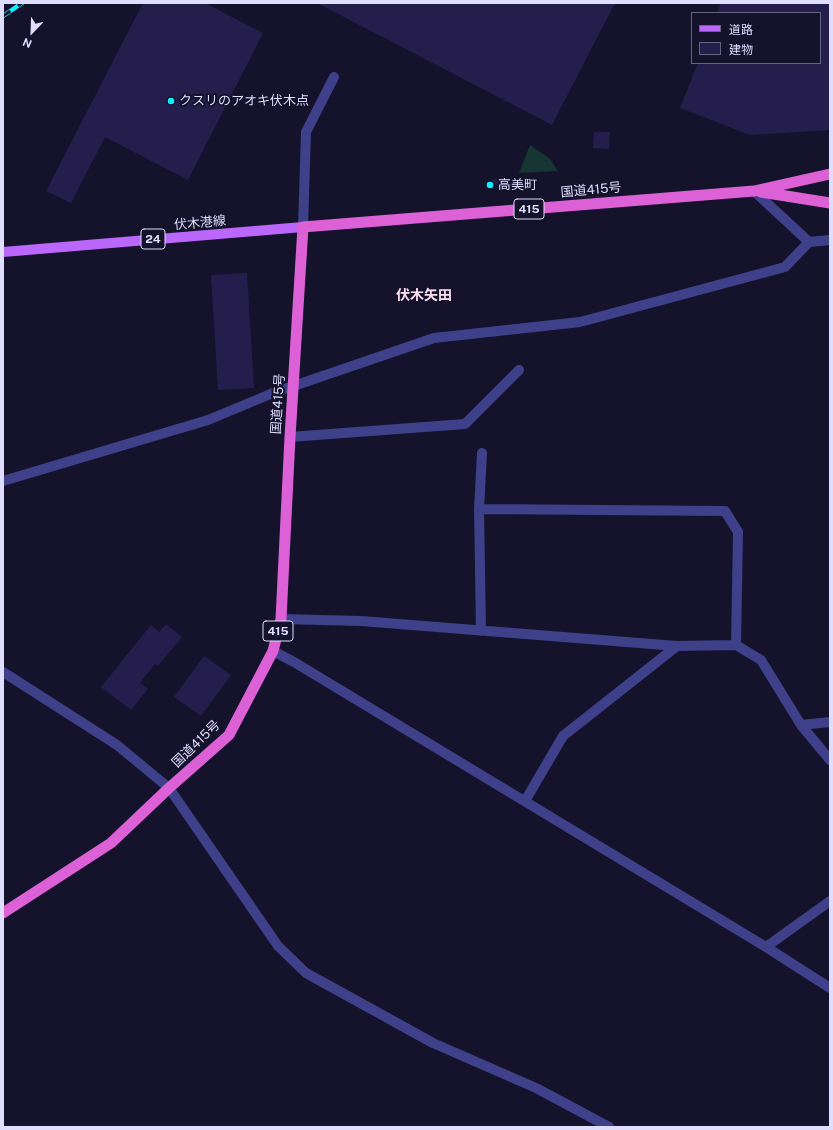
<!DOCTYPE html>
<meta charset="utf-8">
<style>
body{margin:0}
#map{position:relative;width:833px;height:1130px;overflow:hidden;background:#15122c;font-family:"Public Sans","Noto Sans JP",sans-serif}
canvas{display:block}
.frame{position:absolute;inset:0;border:4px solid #dfdefe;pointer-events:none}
.legend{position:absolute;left:691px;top:12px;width:130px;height:52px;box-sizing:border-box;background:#15122c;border:1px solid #666480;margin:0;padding:5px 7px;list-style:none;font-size:12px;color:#dfdefe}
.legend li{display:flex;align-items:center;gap:8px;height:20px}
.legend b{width:20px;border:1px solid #666480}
.north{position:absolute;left:12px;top:12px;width:40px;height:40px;-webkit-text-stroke:3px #15122c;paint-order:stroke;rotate:203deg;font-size:11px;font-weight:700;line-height:16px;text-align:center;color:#dfdefe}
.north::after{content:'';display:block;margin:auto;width:14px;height:18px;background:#dfdefe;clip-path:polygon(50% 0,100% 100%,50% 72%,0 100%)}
</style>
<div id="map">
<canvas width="833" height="1130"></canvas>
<div class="frame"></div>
<ul class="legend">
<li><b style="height:5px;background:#bb67fc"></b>道路</li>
<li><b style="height:11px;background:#251e4d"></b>建物</li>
</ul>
<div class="north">N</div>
</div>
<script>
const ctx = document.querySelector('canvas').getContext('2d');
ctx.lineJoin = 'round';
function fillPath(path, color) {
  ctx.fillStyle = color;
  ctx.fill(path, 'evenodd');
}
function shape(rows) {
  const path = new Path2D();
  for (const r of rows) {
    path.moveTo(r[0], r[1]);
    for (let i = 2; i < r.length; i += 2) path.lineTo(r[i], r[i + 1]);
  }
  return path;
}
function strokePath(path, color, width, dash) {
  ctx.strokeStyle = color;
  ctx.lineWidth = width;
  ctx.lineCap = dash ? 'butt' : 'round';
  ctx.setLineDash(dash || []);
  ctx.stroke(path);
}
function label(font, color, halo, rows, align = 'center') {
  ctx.font = font + ' "Public Sans","Noto Sans JP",sans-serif';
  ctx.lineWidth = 4;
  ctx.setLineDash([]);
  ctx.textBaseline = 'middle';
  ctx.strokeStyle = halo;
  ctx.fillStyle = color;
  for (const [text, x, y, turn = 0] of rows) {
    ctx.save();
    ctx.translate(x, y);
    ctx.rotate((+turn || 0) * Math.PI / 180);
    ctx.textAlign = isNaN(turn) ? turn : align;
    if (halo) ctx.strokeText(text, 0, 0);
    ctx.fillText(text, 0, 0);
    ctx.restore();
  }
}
fillPath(shape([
 [530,145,550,159,558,171,519,173]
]), '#153633');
fillPath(shape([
 [143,3,205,3,263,33,188,180,105,137,71,203,46,191],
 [317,3,615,3,552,125],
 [721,3,830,3,830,130,750,135,680,108,698,63,820,63,820,13,717,13],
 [594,132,610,132,609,149,593,148],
 [515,176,516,182,492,185,491,180],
 [247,273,254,388,218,390,211,275],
 [166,624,182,637,158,666,155,664,140,683,148,689,131,710,101,687,151,625,159,632],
 [204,656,231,675,201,716,174,697]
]), '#251e4d');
strokePath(shape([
 [303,227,306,132,334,77],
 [3,672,117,745,169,788]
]), '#3e408a', 10);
strokePath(shape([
 [290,437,465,424,519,370],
 [3,481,208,420,273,393,434,338,580,322,785,267,809,242],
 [479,509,725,511,738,532,736,645],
 [281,619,361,621,677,646,736,645,761,660,801,725,830,722],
 [481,631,479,509,482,453],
 [273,651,294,662,766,947,830,988],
 [801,725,830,760],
 [525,801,563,736,677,646],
 [766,947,830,901]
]), '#3e408a', 10);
strokePath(shape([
 [754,191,809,242,830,240],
 [169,788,278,946,306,973,433,1043,536,1088,609,1127]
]), '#3e408a', 10);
strokePath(shape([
 [3,252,303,227]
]), '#bb67fc', 10);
strokePath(shape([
 [761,192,830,203],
 [3,913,111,843,169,788,229,735,273,651,281,619,290,437,303,227,754,191,830,174]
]), '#dc61d7', 11);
const rail = shape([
 [3,16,22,3]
]);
strokePath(rail, '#0ef2fb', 4.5);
strokePath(rail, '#15122c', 3, [9]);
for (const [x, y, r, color] of [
 [171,101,4,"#0ef2fb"],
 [490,185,4,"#0ef2fb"]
]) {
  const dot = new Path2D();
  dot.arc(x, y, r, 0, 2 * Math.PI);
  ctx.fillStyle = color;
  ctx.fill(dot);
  strokePath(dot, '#15122c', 1.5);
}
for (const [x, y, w] of [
 [529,209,30],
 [153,239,24],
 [278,631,30]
]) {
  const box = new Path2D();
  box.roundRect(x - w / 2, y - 10, w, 20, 3);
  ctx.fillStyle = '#15122c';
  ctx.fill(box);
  strokePath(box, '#dfdefe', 1);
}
label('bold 12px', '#dfdefe', null, [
 ["415",529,209],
 ["24",153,239],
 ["415",278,631]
]);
label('13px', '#dfdefe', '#15122c', [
 ["クスリのアオキ伏木点",179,101],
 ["高美町",498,185]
], 'left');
label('13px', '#dfdefe', '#15122c', [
 ["国道415号",591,190,-5],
 ["伏木港線",200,223,-5],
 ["国道415号",278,404,-86],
 ["国道415号",196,744,-44]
]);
label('bold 14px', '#fee0f5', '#15122c', [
 ["伏木矢田",424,296]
]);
</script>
